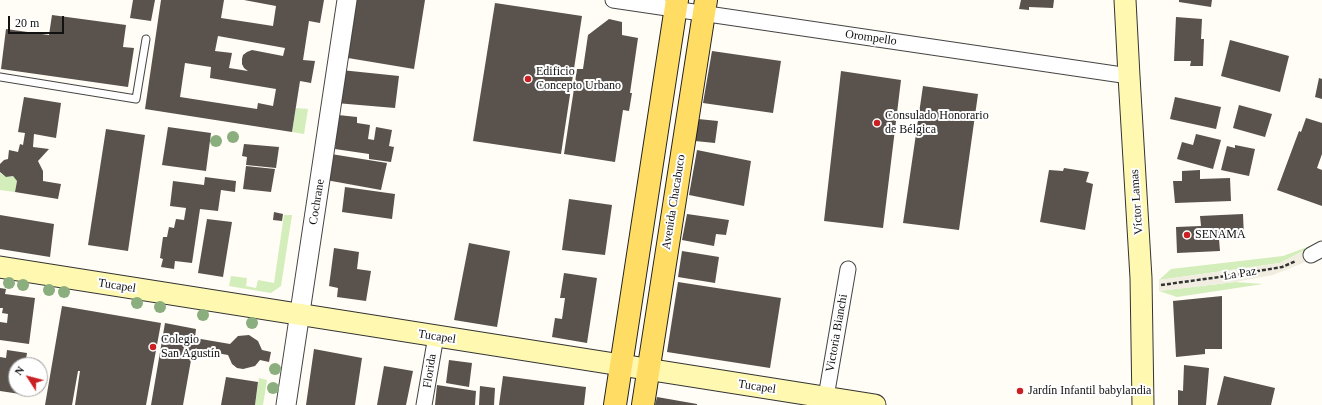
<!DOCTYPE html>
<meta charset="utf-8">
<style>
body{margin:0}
#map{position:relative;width:1322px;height:405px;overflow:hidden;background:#fffdf5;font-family:"Times New Roman",serif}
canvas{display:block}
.north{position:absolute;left:8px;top:357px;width:40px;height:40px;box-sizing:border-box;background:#fff;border:1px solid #a0a0a0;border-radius:50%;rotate:306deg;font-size:11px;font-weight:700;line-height:16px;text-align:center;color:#111}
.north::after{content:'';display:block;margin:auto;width:14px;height:18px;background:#ca2023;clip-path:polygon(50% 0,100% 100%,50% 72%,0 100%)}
.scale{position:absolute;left:8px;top:16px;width:56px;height:18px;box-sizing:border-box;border:2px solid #111;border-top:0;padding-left:5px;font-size:12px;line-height:14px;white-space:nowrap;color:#111;-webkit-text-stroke:3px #fff;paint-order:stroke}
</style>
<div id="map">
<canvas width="1322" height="405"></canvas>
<div class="north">N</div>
<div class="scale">20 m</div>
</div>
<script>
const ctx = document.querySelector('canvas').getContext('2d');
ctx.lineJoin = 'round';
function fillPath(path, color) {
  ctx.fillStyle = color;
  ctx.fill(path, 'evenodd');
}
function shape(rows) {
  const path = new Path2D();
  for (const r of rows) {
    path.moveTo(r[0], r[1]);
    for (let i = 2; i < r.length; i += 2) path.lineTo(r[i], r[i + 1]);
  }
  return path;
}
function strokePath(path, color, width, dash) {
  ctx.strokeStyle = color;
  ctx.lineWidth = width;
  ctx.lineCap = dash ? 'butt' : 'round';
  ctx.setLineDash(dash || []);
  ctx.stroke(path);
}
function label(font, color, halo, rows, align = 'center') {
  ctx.font = font + ' "Times New Roman",serif';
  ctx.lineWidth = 4;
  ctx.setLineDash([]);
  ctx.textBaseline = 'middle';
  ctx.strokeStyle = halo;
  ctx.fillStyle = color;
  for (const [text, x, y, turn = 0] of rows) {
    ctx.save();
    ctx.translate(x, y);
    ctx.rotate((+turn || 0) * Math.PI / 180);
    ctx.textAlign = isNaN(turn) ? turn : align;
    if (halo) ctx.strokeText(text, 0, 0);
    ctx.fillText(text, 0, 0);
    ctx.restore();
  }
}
fillPath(shape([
 [296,108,308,109,304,134,292,132],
 [0,173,6,177,13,176,17,181,15,192,0,190],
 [284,215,292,215,281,286,271,293,229,286,231,276,247,278,246,286,256,288,258,280,274,283],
 [1321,242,1280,263,1159,280,1171,269,1283,256],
 [1235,282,1263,284,1177,297,1159,291],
 [259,378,267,380,263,405,255,405]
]), '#d3edbb');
fillPath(shape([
 [1322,242,1318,257,1273,275,1235,282,1159,291,1159,280,1280,263]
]), '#f1eee1');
fillPath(shape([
 [133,0,155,0,151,21,130,18],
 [161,0,224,0,221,18,273,26,276,6,244,0,324,0,320,23,309,21,303,60,315,61,311,83,300,81,292,132,145,109],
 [218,36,285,48,283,56,252,50,247,52,243,55,242,59,242,64,244,68,248,71,229,68,232,53,215,51],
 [185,63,211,67,210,78,276,89,273,106,258,103,257,109,180,97],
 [352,0,425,0,414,69,342,57],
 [1021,0,1054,0,1053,8,1029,7,1029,10,1019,9],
 [1179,0,1212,0,1211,7,1179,2],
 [495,3,582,16,561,154,473,141],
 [52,15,126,25,123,47,134,48,128,87,1,69,6,29,49,35],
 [1176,17,1202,19,1201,39,1204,39,1203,66,1190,66,1191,61,1174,61],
 [609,19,622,22,622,35,638,38,630,93,632,93,629,111,623,110,615,162,564,154,577,69,583,69,588,35],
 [1230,40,1289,56,1280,92,1221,76],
 [712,51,781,61,773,113,703,103],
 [341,70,399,76,395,108,336,103],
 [841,71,901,80,883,228,824,221],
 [1319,78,1322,79,1322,99,1315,97],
 [923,86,978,94,959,230,903,223],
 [24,97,61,103,56,138,34,134,33,147,49,149,38,161,43,171,43,181,61,184,58,199,15,192,17,181,13,176,6,177,0,172,0,164,4,160,8,159,9,150,18,152,20,144,23,145,25,133,18,132],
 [1175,97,1221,107,1216,129,1170,119],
 [1239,105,1272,114,1265,137,1233,128],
 [338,115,357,117,357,123,370,125,368,139,374,140,376,127,392,130,389,146,394,147,391,162,369,159,369,154,335,149],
 [1306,118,1322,123,1322,154,1317,168,1322,170,1322,206,1277,190,1299,131,1301,132],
 [698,119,718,121,715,143,695,141],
 [168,127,211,133,206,171,162,165],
 [106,129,145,135,128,251,88,245],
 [1196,134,1221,140,1213,169,1177,159,1182,142,1193,145],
 [244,144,279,147,276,168,246,165,247,157,242,156],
 [1235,145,1255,149,1249,176,1221,170,1227,146,1235,148],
 [697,150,751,161,744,206,689,195],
 [331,154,387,163,381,190,326,180],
 [246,166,275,169,271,192,243,189],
 [1064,168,1089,172,1086,182,1093,184,1085,230,1040,222,1049,170,1063,171],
 [1200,170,1200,179,1230,178,1231,201,1175,203,1173,181,1182,181,1182,171],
 [205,177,236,181,235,192,221,190,218,211,200,209,192,263,175,261,174,269,161,267,163,259,160,258,163,237,167,237,169,227,174,228,176,219,184,220,186,208,170,206,173,181,204,185],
 [345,187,395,194,392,219,342,212],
 [569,199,612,205,605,255,562,250],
 [274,212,283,214,282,221,273,220],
 [687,214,729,220,726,235,716,234,714,246,682,240],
 [1243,214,1244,238,1219,239,1220,251,1177,253,1176,227,1201,226,1200,216],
 [0,215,54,224,50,257,0,249],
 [207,219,232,222,223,277,198,273],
 [469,243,510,251,497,327,454,320],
 [334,248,359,252,357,269,371,271,366,301,337,297,338,288,329,286],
 [682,251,719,257,715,283,678,277],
 [564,273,597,278,587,343,552,337,555,318,562,319,565,298,560,298],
 [678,282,781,298,770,368,667,352],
 [0,288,6,289,5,294,35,298,29,344,0,340,0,322,7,323,8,314,2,313,3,308,0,308],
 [1222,296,1222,349,1205,349,1205,354,1176,357,1173,301],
 [62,306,161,323,146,405,75,405,80,371,78,371,72,405,45,405],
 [165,323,196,329,195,338,230,344,238,336,249,335,258,341,262,350,271,352,269,362,260,360,255,366,243,369,237,368,232,364,228,355,193,349,183,405,151,405],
 [314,349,362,358,355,405,306,405],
 [7,350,27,353,25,365,16,365,16,389,21,389,20,394,0,391,0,357,6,358],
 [449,360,472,363,469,387,446,383],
 [1184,365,1209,368,1206,405,1178,405,1178,390,1183,391],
 [384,366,413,371,406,405,377,405],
 [503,376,586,387,584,405,499,405],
 [1224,376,1275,388,1271,405,1217,405],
 [226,377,258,382,255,405,221,405],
 [437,385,476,391,475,405,435,405],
 [480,386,495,388,494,405,479,405],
 [657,397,697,404,697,405,655,405]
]), '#5a524c');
const service = shape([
 [0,77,136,99,146,39]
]);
const minor = shape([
 [613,0,1129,76],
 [1311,255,1322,249],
 [826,397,848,269],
 [424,405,436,336]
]);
const tertiary = shape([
 [286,405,347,0]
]);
const secondary = shape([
 [1125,0,1129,76,1141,278,1143,405],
 [0,267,875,405]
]);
const primary = shape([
 [615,405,677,0],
 [643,405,706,0]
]);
strokePath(service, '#444', 9);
strokePath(minor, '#444', 17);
strokePath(tertiary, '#444', 21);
strokePath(secondary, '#333', 23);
strokePath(primary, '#222', 24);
strokePath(shape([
 [1161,285,1234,275,1282,267,1296,261]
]), '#333', 2.5, [4, 2]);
strokePath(service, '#fff', 7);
strokePath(minor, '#fff', 15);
strokePath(tertiary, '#fff', 19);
strokePath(secondary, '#fff8b0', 21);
strokePath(primary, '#ffdd65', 22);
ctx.fillStyle = '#8aae7e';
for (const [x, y] of [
 [233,137],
 [216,141],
 [9,283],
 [23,285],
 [49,290],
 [64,292],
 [137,303],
 [160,307],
 [203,315],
 [252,323],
 [275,369],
 [273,388]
]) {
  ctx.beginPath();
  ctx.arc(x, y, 6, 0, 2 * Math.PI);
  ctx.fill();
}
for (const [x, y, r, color] of [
 [528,79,4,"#ca2023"],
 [877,123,4,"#ca2023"],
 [1187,235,4,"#ca2023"],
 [153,347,4,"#ca2023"],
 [1020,391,4,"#ca2023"]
]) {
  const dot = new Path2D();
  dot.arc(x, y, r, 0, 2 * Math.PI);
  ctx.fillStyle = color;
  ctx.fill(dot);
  strokePath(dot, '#fff', 1.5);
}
label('12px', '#111', '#fff', [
 ["Orompello",871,38,8],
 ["Cochrane",317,202,-81],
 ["Avenida Chacabuco",674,202,-81],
 ["Víctor Lamas",1137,202,-94],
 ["La Paz",1240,274,-9],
 ["Tucapel",117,286,9],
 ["Victoria Bianchi",837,333,-80],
 ["Tucapel",437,337,9],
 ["Florida",430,371,-81],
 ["Tucapel",757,387,9]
]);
label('12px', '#111', '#fff', [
 ["Edificio",536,72],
 ["Concepto Urbano",536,86],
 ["Consulado Honorario",885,116],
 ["de Bélgica",885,130],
 ["SENAMA",1195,235],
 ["Colegio",161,340],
 ["San Agustín",161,354],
 ["Jardín Infantil babylandia",1028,391]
], 'left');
</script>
